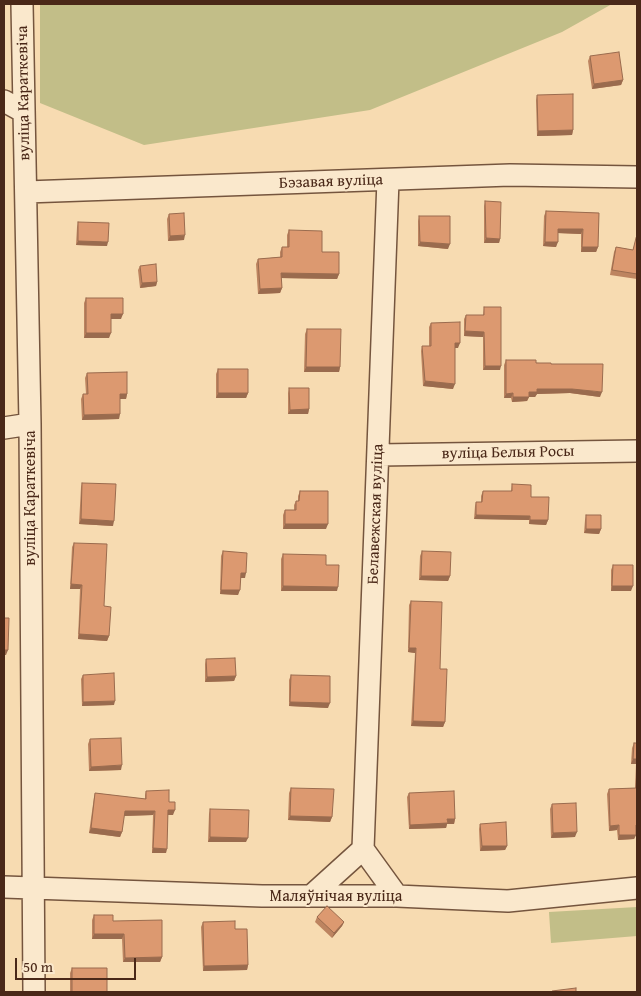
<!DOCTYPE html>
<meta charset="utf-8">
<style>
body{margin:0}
#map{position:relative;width:641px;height:996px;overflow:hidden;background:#f7dbb1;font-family:"Gentium Book Plus",serif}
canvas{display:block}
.frame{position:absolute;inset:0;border:5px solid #4a2818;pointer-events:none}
.scale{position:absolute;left:15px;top:958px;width:121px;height:22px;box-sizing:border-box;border:2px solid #4a2818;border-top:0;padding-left:6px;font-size:15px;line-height:18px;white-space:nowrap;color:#4a2818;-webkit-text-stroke:4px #fae8cc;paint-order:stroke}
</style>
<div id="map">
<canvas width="641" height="996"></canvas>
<div class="frame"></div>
<div class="scale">50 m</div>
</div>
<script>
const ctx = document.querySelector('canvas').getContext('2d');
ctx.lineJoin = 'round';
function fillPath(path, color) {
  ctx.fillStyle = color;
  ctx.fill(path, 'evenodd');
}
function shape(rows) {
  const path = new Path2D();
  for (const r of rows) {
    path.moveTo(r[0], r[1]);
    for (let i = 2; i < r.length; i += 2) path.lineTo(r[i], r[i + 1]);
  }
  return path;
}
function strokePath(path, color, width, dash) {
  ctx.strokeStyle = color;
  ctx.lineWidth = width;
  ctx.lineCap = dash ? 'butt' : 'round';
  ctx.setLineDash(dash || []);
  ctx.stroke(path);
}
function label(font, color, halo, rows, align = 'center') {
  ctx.font = font + ' "Gentium Book Plus",serif';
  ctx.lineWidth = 4;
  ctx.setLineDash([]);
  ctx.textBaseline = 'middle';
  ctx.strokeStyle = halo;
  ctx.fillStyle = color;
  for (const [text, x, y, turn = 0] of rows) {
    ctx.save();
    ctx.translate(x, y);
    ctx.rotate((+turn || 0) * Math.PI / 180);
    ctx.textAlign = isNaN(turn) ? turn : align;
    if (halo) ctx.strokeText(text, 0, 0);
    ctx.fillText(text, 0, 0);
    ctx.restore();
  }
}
fillPath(shape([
 [40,4,612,4,562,32,370,110,144,145,40,103],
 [637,907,637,936,551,943,549,912]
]), '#c2be88');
const minor = shape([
 [22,4,30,424,34,992],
 [4,101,24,112],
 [26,192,510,175,637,177],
 [4,428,30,424],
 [379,455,637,451],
 [363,849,397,896],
 [4,887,262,896,397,896,508,901,637,888],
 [311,896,363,849,388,180]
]);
strokePath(minor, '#75553e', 24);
strokePath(minor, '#fae8cc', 21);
fillPath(shape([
 [590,56,623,80,621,85,592,89,588,61],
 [537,95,573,130,572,135,537,136,536,100],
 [485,201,500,239,499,243,484,243,484,206],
 [546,211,599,213,598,247,596,252,581,252,581,234,558,233,556,247,543,246,544,216],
 [169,214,184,240,168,241,167,219],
 [419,216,448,249,418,246,418,221],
 [78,222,107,246,76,245,77,227],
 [289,230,322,252,339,274,337,279,281,278,282,288,280,293,258,294,256,264,258,259,280,257,280,252,282,247,287,247,287,235],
 [636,238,637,239,637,279,610,275,614,252,616,247,633,250],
 [140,266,157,282,156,286,140,288,138,270],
 [86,298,121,319,111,319,109,338,84,338,84,303],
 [484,307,500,370,483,370,483,337,464,336,464,319,466,315,483,315],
 [431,323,458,348,455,348,453,389,423,386,421,351,422,346,429,346,429,327],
 [307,329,340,367,339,372,304,372,305,334],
 [506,360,551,364,600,397,570,393,537,394,535,397,529,397,527,401,512,402,511,398,504,398,504,365],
 [218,369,248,393,246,398,216,398,216,374],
 [87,373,127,394,126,399,120,399,119,419,82,420,81,399,83,394,86,394,85,378],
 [289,388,309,409,308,414,288,414,288,393],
 [82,483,113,526,79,524,81,487],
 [512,484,531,497,548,520,546,525,529,524,529,520,474,519,475,506,476,502,481,502,481,496,483,491,511,491],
 [300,491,326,529,283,529,283,515,285,510,294,510,294,505,296,501,298,501,298,496],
 [586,515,601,529,599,534,584,533,585,520],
 [74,543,104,606,109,636,107,641,78,639,80,589,70,589,72,547],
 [223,551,245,578,241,578,238,595,220,594,221,556],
 [422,551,450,576,448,581,419,580,420,556],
 [283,554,326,565,337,591,281,591,281,559],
 [613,565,631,591,611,591,611,570],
 [411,601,440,669,445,722,443,727,411,726,415,653,408,652,409,605],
 [206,659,236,676,234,681,205,682,205,664],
 [83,675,114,705,82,706,81,679],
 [291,675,328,708,289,706,289,680],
 [90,739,121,770,89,771,88,744],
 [634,743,637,743,637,829,636,829,636,835,634,839,618,840,617,830,609,831,607,794,609,789,635,788,636,764,631,764,632,748],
 [291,788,332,817,330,822,288,820,289,793],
 [146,791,169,802,173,815,168,815,166,853,152,853,153,815,124,816,122,832,120,837,89,833,94,797,95,793,145,799,145,795],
 [409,793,455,819,454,824,447,824,446,828,409,829,407,797],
 [552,804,575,837,551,838,550,809],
 [210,809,246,842,208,842,209,814],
 [480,824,507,846,505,850,480,851,479,829],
 [94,915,113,921,162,957,160,962,123,962,122,939,92,939,92,920],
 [317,917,344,922,342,926,332,938,315,922],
 [203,922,235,929,248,965,247,970,203,971,201,927],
 [72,968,107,992,70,992,70,973]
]), '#bd8460');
fillPath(shape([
 [623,80,621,85,592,89,594,84],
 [573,130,572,135,537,136,538,131],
 [558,229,583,229,581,234,557,233],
 [185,235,184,240,168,241,170,236],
 [486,238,500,239,499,243,484,243],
 [78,241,108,242,107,246,76,245],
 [420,242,450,244,448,249,418,246],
 [545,242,558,242,556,247,543,246],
 [582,247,598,247,596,252,581,252],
 [281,273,339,274,337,279,279,278],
 [157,282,156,286,140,288,142,283],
 [282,288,280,293,258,294,260,289],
 [111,314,123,314,121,319,109,319],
 [465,331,484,332,483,337,464,336],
 [86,333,111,333,109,338,84,338],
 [455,343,460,343,458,348,453,348],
 [485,366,501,366,500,370,483,370],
 [306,367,340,367,339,372,304,372],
 [425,381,455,384,453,389,423,386],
 [537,389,572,389,602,392,600,397,570,393,537,394,535,397,529,397,527,401,512,402,513,397],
 [218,393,248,393,246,398,216,398],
 [513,393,511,398,504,398,506,394],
 [120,394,127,394,126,399,118,399],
 [309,409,308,414,288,414,290,410],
 [120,414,119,419,82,420,84,415],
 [476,515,530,516,529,520,474,519],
 [81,519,114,521,113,526,79,524],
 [530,520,548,520,546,525,529,524],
 [285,524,328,524,326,529,283,529],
 [586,529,601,529,599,534,584,533],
 [241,573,246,573,245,578,239,578],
 [421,576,450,576,448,581,419,580],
 [71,584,82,585,80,589,70,589],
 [283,586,338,587,337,591,281,591],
 [612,586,633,586,631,591,611,591],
 [221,590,240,590,238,595,220,594],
 [79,634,109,636,107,641,78,639],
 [409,648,416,648,415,653,408,652],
 [4,650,8,650,6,655,4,655],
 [236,676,234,681,205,682,207,677],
 [115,701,114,705,82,706,83,702],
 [290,702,330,703,328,708,289,706],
 [413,721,445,722,443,727,411,726],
 [633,759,637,759,636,764,631,764],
 [122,765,121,770,89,771,91,767],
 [168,810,175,810,173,815,167,815],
 [125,811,155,811,153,815,123,816],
 [290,816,332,817,330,822,288,820],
 [447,819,455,819,454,824,447,824,446,828,409,829,410,825],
 [619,825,617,830,609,831,610,826],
 [91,828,122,832,120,837,89,833],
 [577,832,575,837,551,838,553,833],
 [619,835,636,835,634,839,618,840],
 [210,837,248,838,246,842,208,842],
 [482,846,507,846,505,850,480,851],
 [153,848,167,849,166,853,152,853],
 [344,922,342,926,332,938,334,933],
 [94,934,124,934,122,939,92,939],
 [162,957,160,962,123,962,125,958],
 [248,965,247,970,203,971,204,966]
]), '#9a6b4e');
const building = shape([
 [619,52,623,80,594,84,590,56,619,52],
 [573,94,573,130,538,131,537,95,573,94],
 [485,201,501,202,500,239,486,238,485,201],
 [546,211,599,213,598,247,582,247,583,229,558,229,558,242,545,242,546,211],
 [184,213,185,235,170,236,169,214,184,213],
 [419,216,450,216,450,244,420,242,419,216],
 [78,222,109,223,108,242,78,241,78,222],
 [289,230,322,231,322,252,339,252,339,274,281,273,282,288,260,289,258,259,282,257,282,247,289,247,289,230],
 [636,238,637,239,637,274,612,270,616,247,633,250,636,238],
 [156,264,157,282,142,283,140,266,156,264],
 [86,298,123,298,123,314,111,314,111,333,86,333,86,298],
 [484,307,501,307,501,366,485,366,484,332,465,331,466,315,484,315,484,307],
 [460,322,460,343,455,343,455,384,425,381,422,346,431,346,431,323,460,322],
 [307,329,341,329,340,367,306,367,307,329],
 [506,360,536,360,536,363,551,363,551,364,603,364,602,392,572,389,537,389,537,392,529,392,529,397,513,397,513,393,506,394,506,360],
 [218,369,248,369,248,393,218,393,218,369],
 [127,372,127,394,120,394,120,414,84,415,83,394,88,394,87,373,127,372],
 [289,388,309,388,309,409,290,410,289,388],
 [82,483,116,484,114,521,81,519,82,483],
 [512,484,531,485,531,497,549,497,548,520,530,520,530,516,476,515,476,502,482,502,483,491,512,491,512,484],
 [300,491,328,491,328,524,285,524,285,510,296,510,296,501,299,501,300,491],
 [586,515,601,515,601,529,586,529,586,515],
 [74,543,107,544,104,606,111,607,109,636,79,634,82,585,71,584,74,543],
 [223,551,247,553,246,573,241,573,240,590,221,590,223,551],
 [422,551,451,552,450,576,421,576,422,551],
 [283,554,326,555,326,565,339,565,338,587,283,586,283,554],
 [613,565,633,565,633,586,612,586,613,565],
 [411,601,442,602,440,669,447,669,445,722,413,721,416,648,409,648,411,601],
 [4,618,9,618,8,650,4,650,4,618],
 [235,658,236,676,207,677,206,659,235,658],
 [114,673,115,701,83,702,83,675,114,673],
 [291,675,330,676,330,703,290,702,291,675],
 [121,738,122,765,91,767,90,739,121,738],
 [634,743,637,743,637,759,633,759,634,743],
 [637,768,637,824,636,825,636,835,619,835,619,825,610,826,609,789,636,788,637,768],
 [291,788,334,789,332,817,290,816,291,788],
 [169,790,169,802,175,802,175,810,168,810,167,849,153,848,155,811,125,811,122,832,91,828,95,793,146,799,146,791,169,790],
 [454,791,455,819,447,819,448,823,410,825,409,793,454,791],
 [576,803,577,832,553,833,552,804,576,803],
 [210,809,249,810,248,838,210,837,210,809],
 [506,822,507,846,482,846,480,824,506,822],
 [327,906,344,922,334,933,317,917,327,906],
 [94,915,113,915,113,921,162,920,162,957,125,958,124,934,94,934,94,915],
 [235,921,235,929,247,929,248,965,204,966,203,922,235,921],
 [72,968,107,968,107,992,72,992,72,968],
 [576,988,576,992,552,992,552,991,576,988]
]);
fillPath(building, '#dc9970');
strokePath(building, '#9a6b4e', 1);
label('16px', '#4a2818', '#fae8cc', [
 ["вуліца Караткевіча",24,93,-91],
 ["Бэзавая вуліца",331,182,-2],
 ["вуліца Белыя Росы",508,453,-1],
 ["вуліца Караткевіча",31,498,-90],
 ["Белавежская вуліца",376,514,-88],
 ["Маляўнічая вуліца",336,897]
]);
</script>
